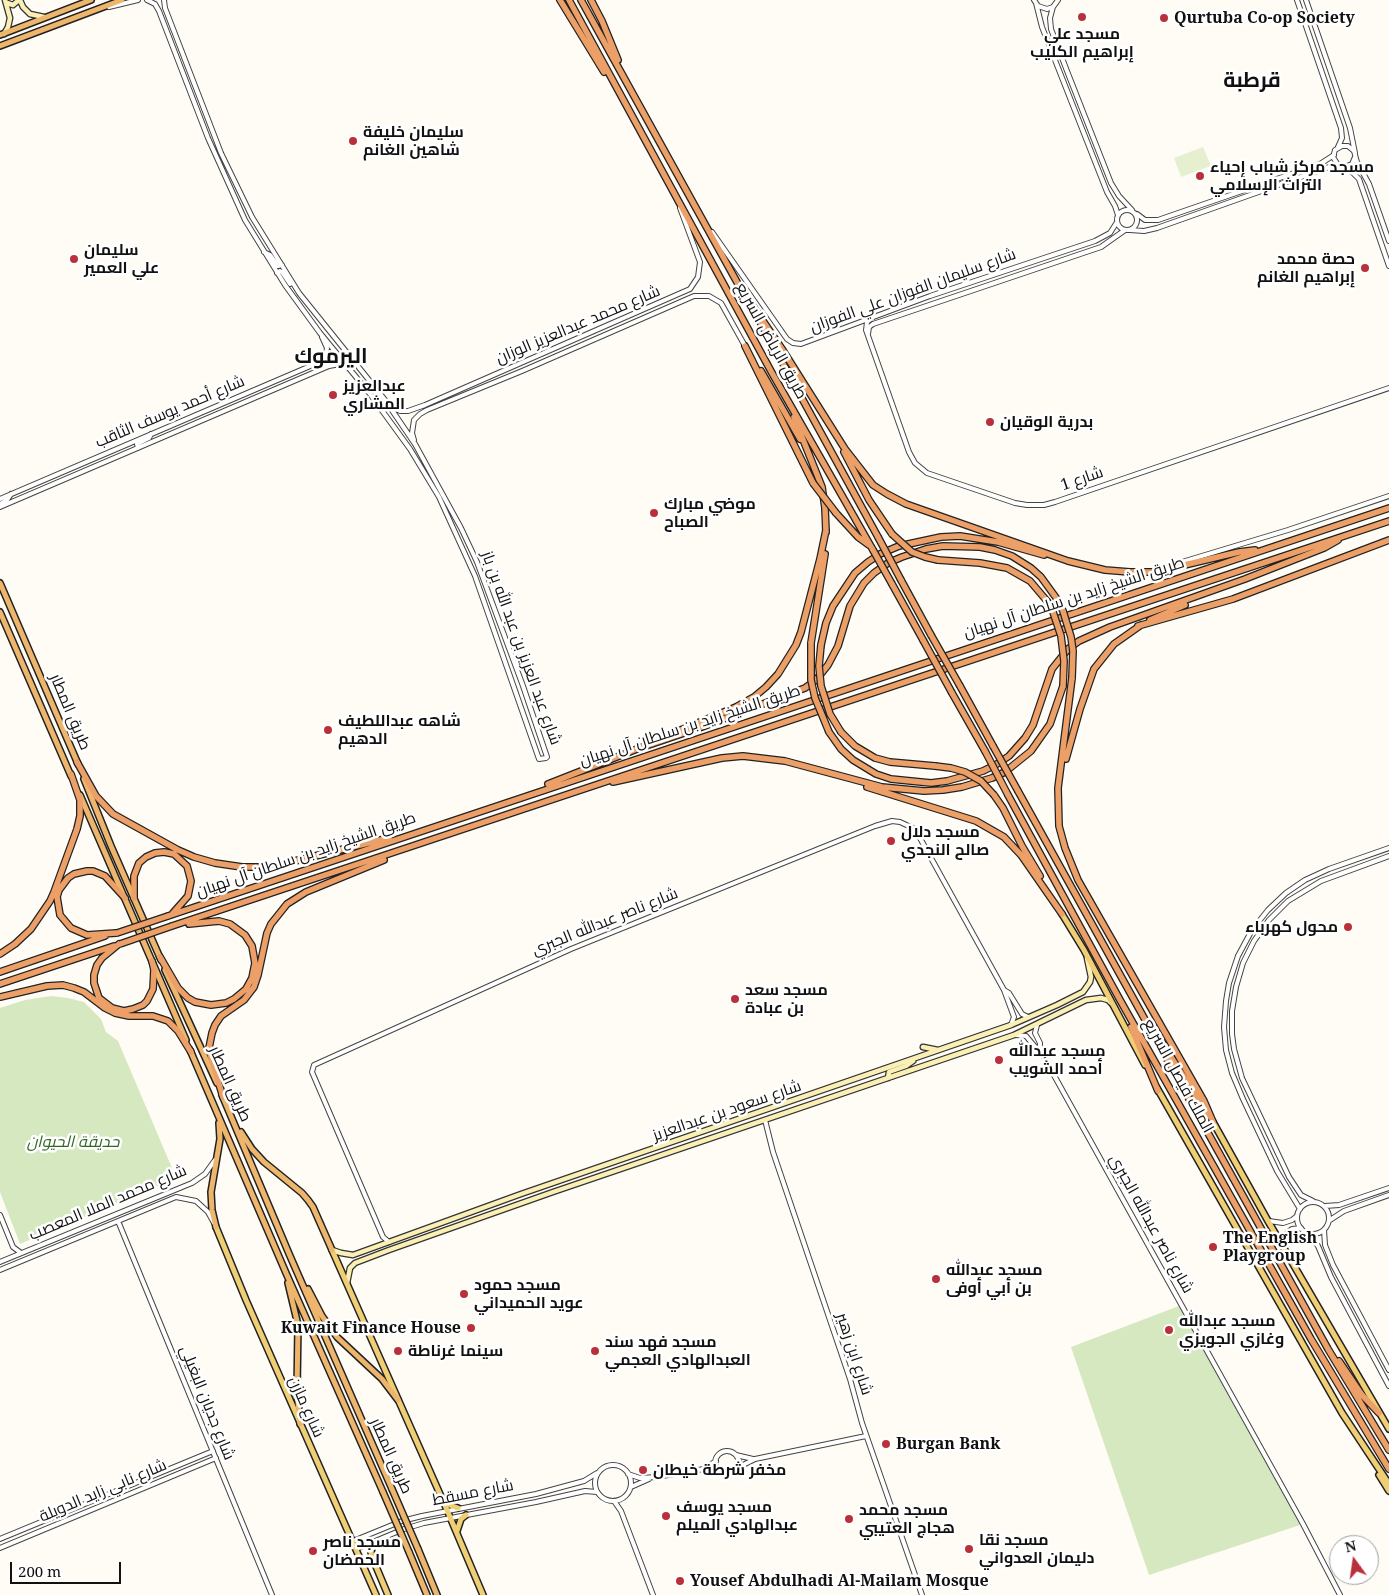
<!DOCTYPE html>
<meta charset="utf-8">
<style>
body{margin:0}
#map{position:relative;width:1389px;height:1595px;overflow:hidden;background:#fefcf5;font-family:"Noto Serif",serif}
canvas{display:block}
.north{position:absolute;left:1329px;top:1535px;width:50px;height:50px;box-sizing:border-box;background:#fff;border:1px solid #a0a0a0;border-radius:50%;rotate:346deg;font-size:14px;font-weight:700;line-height:20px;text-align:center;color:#111}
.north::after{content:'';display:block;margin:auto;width:18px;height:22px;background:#ba303a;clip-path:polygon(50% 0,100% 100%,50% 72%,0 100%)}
.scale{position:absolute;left:10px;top:1562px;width:111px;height:22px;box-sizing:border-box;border:2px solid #111;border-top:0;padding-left:6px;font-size:15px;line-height:18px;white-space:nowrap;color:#111;-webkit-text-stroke:4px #fff;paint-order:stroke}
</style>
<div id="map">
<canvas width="1389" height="1595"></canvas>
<div class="north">N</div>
<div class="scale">200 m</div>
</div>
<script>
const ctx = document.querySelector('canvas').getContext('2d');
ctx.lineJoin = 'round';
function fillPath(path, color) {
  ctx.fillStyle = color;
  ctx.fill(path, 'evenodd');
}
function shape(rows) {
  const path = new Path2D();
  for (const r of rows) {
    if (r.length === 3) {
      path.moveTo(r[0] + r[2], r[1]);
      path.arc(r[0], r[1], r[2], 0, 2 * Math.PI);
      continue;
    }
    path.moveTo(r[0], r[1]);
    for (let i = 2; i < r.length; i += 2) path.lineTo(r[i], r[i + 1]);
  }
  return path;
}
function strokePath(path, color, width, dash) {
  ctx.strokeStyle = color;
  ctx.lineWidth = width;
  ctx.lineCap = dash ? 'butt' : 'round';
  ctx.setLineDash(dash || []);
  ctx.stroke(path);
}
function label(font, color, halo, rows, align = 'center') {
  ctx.font = font + ' "Noto Serif",Cairo,serif';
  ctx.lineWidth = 5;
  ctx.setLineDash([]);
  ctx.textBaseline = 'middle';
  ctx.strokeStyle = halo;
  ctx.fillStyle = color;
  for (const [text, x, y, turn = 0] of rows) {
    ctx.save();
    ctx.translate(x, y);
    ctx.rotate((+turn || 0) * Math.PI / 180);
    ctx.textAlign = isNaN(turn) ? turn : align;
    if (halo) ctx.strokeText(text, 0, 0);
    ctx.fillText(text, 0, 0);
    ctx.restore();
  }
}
fillPath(shape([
 [51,996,68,998,84,1002,101,1019,106,1032,118,1041,172,1168,163,1172,167,1182,20,1244,0,1192,0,1008,25,1000],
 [1179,1306,1191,1323,1303,1524,1149,1575,1071,1347]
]), '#d6e8c0');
fillPath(shape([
 [1203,147,1211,166,1181,177,1174,158]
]), '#e6f0d1');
const tertiary = shape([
 [147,0,155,4,159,11,208,138,245,220,285,285,320,333,370,394,410,449,439,497,475,576,539,759,546,758,547,757,523,686,477,562,461,528,415,444,385,400,299,293,252,217,221,153,165,8,164,0],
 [1034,0,1038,6,1047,9,1053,7,1058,0],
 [1297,0,1341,128,1342,138,1338,147],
 [1306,0,1350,128,1355,153],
 [1036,3,1042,27,1107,192,1115,206,1118,215],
 [109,7,138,0],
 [1053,7,1050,18,1051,29,1067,71,1111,183,1119,196,1132,210],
 [1355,157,1352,164,1344,167,1338,165,1333,157,1335,150,1342,146,1348,146,1354,151,1357,162,1369,184,1389,241],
 [1344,168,1353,173,1359,179,1389,266],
 [1127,220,10],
 [1137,214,1145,220,1158,220,1320,164,1334,155],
 [1130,230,1144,231,1157,228,1329,167,1341,167],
 [712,232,787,339,793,343,801,344,930,296,1095,241,1110,233,1117,222],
 [264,252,270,255,278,266,282,265],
 [277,273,280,271,282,272,290,284],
 [874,316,867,322,866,330,909,452,915,463,927,473,1015,503,1027,505,1044,505,1055,502,1389,388],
 [868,334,869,327,873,324,1101,247,1125,230],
 [389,404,400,411,408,411,425,405,690,289,698,277,700,262,680,208],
 [414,440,412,433,414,420,420,414,427,410,522,371,694,296,709,296,721,303,745,346],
 [138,448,137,444,149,438,151,434],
 [0,499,315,364,323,359,326,354,327,348,322,337],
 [0,504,7,500,11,494],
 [0,507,329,366,340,364,348,367],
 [1172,565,1288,530,1389,496],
 [1004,990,1009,993,1022,1014,1028,1017],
 [1037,1025,1035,1033,1040,1043,1040,1050,1303,1524,1340,1595],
 [1016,1035,1026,1036,1036,1048,1040,1050],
 [765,1120,773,1152,850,1379,862,1423,922,1595],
 [1313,1201,1301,1195,1289,1177,1242,1078,1234,1049,1232,1034,1232,1011,1236,987,1243,963,1254,941,1269,920,1288,901,1321,881,1389,856],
 [1313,1218,16],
 [1325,1206,1339,1205,1389,1188],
 [1300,1209,1277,1171,1243,1099,1232,1073,1226,1050,1224,1027,1226,1001,1229,983,1238,956,1252,930,1268,910,1286,893,1305,880,1329,869,1389,848],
 [0,1215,13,1247,21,1253],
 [1330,1220,1344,1211,1389,1195],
 [118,1221,272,1595],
 [1269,1221,1283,1223,1292,1220,1297,1216],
 [1324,1230,1325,1245,1333,1265,1389,1370],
 [1309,1234,1318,1246,1331,1277,1389,1386],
 [389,1242,383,1237,312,1072,314,1065,571,949,875,826,892,821,900,822,915,829,1004,990,1014,1017,1011,1025],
 [1283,1245,1284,1239,1288,1232,1292,1229,1301,1228],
 [0,1262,192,1183,205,1174,215,1160],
 [0,1270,176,1197,196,1201,208,1212,214,1223],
 [727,1463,12],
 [736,1455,753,1459],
 [613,1483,18],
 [739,1467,755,1459,866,1436],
 [628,1474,640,1478,656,1477,704,1469,716,1461],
 [631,1487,649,1479],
 [614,1501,621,1511,653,1595],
 [0,1539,213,1451],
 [353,1541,402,1521,422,1516,536,1494,584,1481,597,1473],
 [0,1548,216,1458],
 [356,1549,404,1529,424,1523,536,1502,585,1491,597,1492]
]);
const secondary = shape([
 [20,0,23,7,30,14,44,17],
 [7,3,13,5,19,0],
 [4,34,8,27,10,18,5,0],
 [923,1047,938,1050],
 [888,1078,889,1072,906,1066,913,1061],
 [332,1250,341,1253,353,1255,521,1194,1011,1025,1057,1005,1083,992,1090,982,1091,977,1087,958],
 [347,1283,350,1268,355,1263,389,1250,553,1192,1014,1035,1086,1000,1101,998,1108,1000,1111,1003]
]);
const primary = shape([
 [1062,914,1084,950,1145,1065],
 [1157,1088,1342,1413,1389,1484],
 [1213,1122,1268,1221,1389,1429],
 [216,1227,246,1300,376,1595],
 [332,1250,447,1510,483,1595],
 [1379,1475,1389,1491],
 [444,1503,458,1508],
 [457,1531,461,1519,466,1515],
 [374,1542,371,1552,372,1557,388,1595]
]);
const trunk = shape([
 [0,35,91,0],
 [0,46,122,0],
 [0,583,78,764],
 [0,612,71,776],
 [84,779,111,846,161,960],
 [80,795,186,1040],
 [165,970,217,1083],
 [190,1050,286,1273,383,1492],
 [222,1095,290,1256,392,1489],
 [241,1132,252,1149,264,1162,302,1193,308,1200,313,1207,332,1250],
 [216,1227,212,1210,211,1192,220,1139,219,1123],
 [288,1283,298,1325,297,1390,300,1424],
 [308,1289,322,1316,337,1337,382,1379,398,1400],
 [418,1549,437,1595],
 [409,1552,427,1595]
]);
const motorway = shape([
 [560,0,604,72],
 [569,0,772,373,873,550],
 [581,0,743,293],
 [591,0,602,21,618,60],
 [742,290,782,349,845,449,873,485,887,494,906,504,1068,561,1105,570,1130,572,1155,572,1239,552,1255,550],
 [759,320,878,537],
 [745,346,813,483],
 [761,371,800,439],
 [794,417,822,487,825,508,826,532],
 [844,452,869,500,892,534],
 [836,513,858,537,869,545],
 [938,560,980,563,1007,568,1030,581,1047,601],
 [901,580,931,635],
 [892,584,923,640],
 [1150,620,1185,605],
 [1138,626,1233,599,1389,540],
 [811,643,825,554],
 [821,645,826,623,833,606,855,573,868,562,880,554,899,546,941,537,960,536,998,542,1044,555],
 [1072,678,1058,788,1059,826,1065,848,1078,880,1204,1101,1213,1122],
 [960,686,993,746],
 [952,693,985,751],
 [676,732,736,707,754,697,766,687,778,674,796,645,801,632,820,559,826,530],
 [829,732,841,749,853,760,876,774,891,779,931,783,947,781,983,771,997,764,1009,756,1025,738,1033,725,1052,669,1068,649,1079,641,1110,627,1245,579,1324,548,1338,540],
 [841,732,855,746,875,758,890,762,935,766],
 [640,748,702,727,805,688,816,680,828,665,838,646,850,606,864,583,874,573,888,563,902,557,926,549,943,546,980,547,995,550,1012,556,1031,568,1041,577,1057,599],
 [1066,759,1080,709,1094,669,1114,644,1141,625],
 [77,762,96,796,113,814,178,850,194,857,215,863,242,867,270,867,389,838],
 [613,782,722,758,743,756,785,761,882,787,924,791,943,790,962,787,992,778,1005,772,1031,751,1050,724,1063,686],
 [548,784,642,747],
 [867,787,976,821,1004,837,1021,855,1062,914],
 [1018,791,1328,1349,1389,1450],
 [994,795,1003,808,1022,846,1040,876],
 [1008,795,1120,1000,1311,1339,1389,1469],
 [134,898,134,876,139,863,146,857,155,853,164,852,174,854,187,866,191,881,188,896,173,913],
 [168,916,1389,508],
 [172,926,1389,521],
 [116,933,87,935,71,928,60,915,57,897,59,890,68,878,74,874,87,871,93,871,105,876,125,898],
 [119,944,102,958,97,965,94,975,94,983,99,998,112,1008,124,1011,133,1009,143,1005,147,1001,153,989,154,970,152,961],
 [0,954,15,944,31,929,50,901,54,892,77,829,80,816,80,800,71,774],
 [160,957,178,988,188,998,195,1002,211,1005,226,1003,234,999,246,989,252,978,255,963,252,946,245,935,230,924,219,921,189,924],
 [0,972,105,936],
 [0,984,114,946],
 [0,997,47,986,63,985,74,988,84,992,105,1008,115,1013,129,1016,153,1016,168,1021,178,1031,191,1052],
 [1131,1027,1158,1091],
 [1160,1040,1209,1116],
 [223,1097,211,1058,209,1048,212,1033,215,1025,221,1016,244,1000,254,987,258,975,267,933,271,924,287,904,306,892,384,860],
 [1339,1361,1362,1395,1379,1413]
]);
strokePath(tertiary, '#444', 6);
strokePath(secondary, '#333', 7);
strokePath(primary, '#222', 8);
strokePath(trunk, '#222', 8);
strokePath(motorway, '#222', 8);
strokePath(tertiary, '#fff', 4);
strokePath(secondary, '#faf0b5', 4.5);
strokePath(primary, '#f0ce73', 5);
strokePath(trunk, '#eeb66c', 5);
strokePath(motorway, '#ec9f66', 5.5);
const trunkBridge = shape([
 [392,1489,418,1549],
 [383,1492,409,1552]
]);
const motorwayBridge = shape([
 [813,483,836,513],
 [892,534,912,552,925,557,938,560],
 [878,537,901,580],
 [873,550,892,584],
 [1057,599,1063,611,1071,637,1073,651,1072,678],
 [1047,601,1053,612,1061,636,1064,661,1063,686],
 [931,635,960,686],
 [923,640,952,693],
 [811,643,811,680,815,698,829,732],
 [821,645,819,666,821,686,830,714,841,732],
 [993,746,1018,791],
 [985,751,1008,795],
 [935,766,951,768,965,772,981,781,994,795],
 [117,933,168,916],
 [120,944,172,926]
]);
strokePath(trunkBridge, '#222', 8, []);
strokePath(motorwayBridge, '#222', 8, []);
strokePath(trunkBridge, '#eeb66c', 5);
strokePath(motorwayBridge, '#ec9f66', 5.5);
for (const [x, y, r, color] of [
 [1082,17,5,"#ba303a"],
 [1164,18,5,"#ba303a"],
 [353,141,5,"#ba303a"],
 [1200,176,5,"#ba303a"],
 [74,259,5,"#ba303a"],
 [1365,268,5,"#ba303a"],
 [333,395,5,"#ba303a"],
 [990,422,5,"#ba303a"],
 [654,513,5,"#ba303a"],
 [328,730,5,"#ba303a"],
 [891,841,5,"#ba303a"],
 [1348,927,5,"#ba303a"],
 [735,999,5,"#ba303a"],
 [999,1060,5,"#ba303a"],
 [1213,1247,5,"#ba303a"],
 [936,1279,5,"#ba303a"],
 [464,1294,5,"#ba303a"],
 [471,1328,5,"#ba303a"],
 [1169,1330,5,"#ba303a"],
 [398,1351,5,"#ba303a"],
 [595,1351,5,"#ba303a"],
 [886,1444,5,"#ba303a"],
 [643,1470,5,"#ba303a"],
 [666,1516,5,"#ba303a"],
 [849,1519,5,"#ba303a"],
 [969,1549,5,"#ba303a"],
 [313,1551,5,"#ba303a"],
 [680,1581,5,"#ba303a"]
]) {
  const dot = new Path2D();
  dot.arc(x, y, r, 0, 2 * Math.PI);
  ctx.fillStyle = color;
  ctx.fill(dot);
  strokePath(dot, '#fff', 2);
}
label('bold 16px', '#111', '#fff', [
 ["Qurtuba Co-op Society",1174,18],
 ["مسجد علي",1082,34,"center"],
 ["إبراهيم الكليب",1082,52,"center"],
 ["سليمان خليفة",363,132],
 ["شاهين الغانم",363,150],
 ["مسجد مركز شباب إحياء",1210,167],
 ["التراث الإسلامي",1210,185],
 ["سليمان",84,250],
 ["علي العمير",84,268],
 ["حصة محمد",1355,259,"right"],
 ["إبراهيم الغانم",1355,277,"right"],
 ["عبدالعزيز",343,386],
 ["المشاري",343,404],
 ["بدرية الوقيان",1000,422],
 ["موضي مبارك",664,504],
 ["الصباح",664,522],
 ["شاهه عبداللطيف",338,721],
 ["الدهيم",338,739],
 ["مسجد دلال",901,832],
 ["صالح النجدي",901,850],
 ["محول كهرباء",1338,927,"right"],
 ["مسجد سعد",745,990],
 ["بن عبادة",745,1008],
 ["مسجد عبدالله",1009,1051],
 ["أحمد الشويب",1009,1069],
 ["The English",1223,1238],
 ["Playgroup",1223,1256],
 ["مسجد عبدالله",946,1270],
 ["بن أبي أوفى",946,1288],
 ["مسجد حمود",474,1285],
 ["عويد الحميداني",474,1303],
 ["مسجد عبدالله",1179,1321],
 ["وغازي الجويزي",1179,1339],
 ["Kuwait Finance House",461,1328,"right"],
 ["مسجد فهد سند",605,1342],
 ["العبدالهادي العجمي",605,1360],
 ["سينما غرناطة",408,1351],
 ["Burgan Bank",896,1444],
 ["مخفر شرطة خيطان",653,1470],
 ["مسجد يوسف",676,1507],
 ["عبدالهادي الميلم",676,1525],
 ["مسجد محمد",859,1510],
 ["هجاج العتيبي",859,1528],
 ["مسجد نقا",979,1540],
 ["دليمان العدواني",979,1558],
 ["مسجد ناصر",323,1542],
 ["الحمضان",323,1560],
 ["Yousef Abdulhadi Al-Mailam Mosque",690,1581]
], 'left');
label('16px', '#111', '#fff', [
 ["شارع سليمان الفوزان علي الفوزان",913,291,-20],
 ["شارع محمد عبدالعزيز الوزان",578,325,-23],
 ["طريق الرياض السريع",771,341,61],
 ["شارع أحمد يوسف الثاقب",170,412,-23],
 ["شارع 1",1082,479,-19],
 ["طريق الشيخ زايد بن سلطان آل نهيان",1074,598,-18],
 ["شارع عبد العزيز بن عبد الله بن باز",521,648,70],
 ["طريق المطار",70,712,67],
 ["طريق الشيخ زايد بن سلطان آل نهيان",690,726,-18],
 ["طريق الشيخ زايد بن سلطان آل نهيان",306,855,-19],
 ["شارع ناصر عبدالله الجبري",605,922,-22],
 ["الملك فيصل السريع",1178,1076,61],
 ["طريق المطار",230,1084,66],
 ["شارع سعود بن عبدالعزيز",727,1111,-19],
 ["شارع محمد الملا المعصب",108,1203,-23],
 ["شارع ناصر عبدالله الجبري",1151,1224,61],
 ["شارع ابن زهير",854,1354,72],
 ["شارع جديان البغيلي",207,1403,68],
 ["شارع مازن",306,1407,66],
 ["طريق المطار",391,1456,66],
 ["شارع نابي زايد الدويلة",103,1491,-23],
 ["شارع مسقط",473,1493,-11]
]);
label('italic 16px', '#336624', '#fff', [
 ["حديقة الحيوان",73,1142]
]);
label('bold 21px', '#111', '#fff', [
 ["قرطبة",1252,81],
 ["اليرموك",331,357]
]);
</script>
